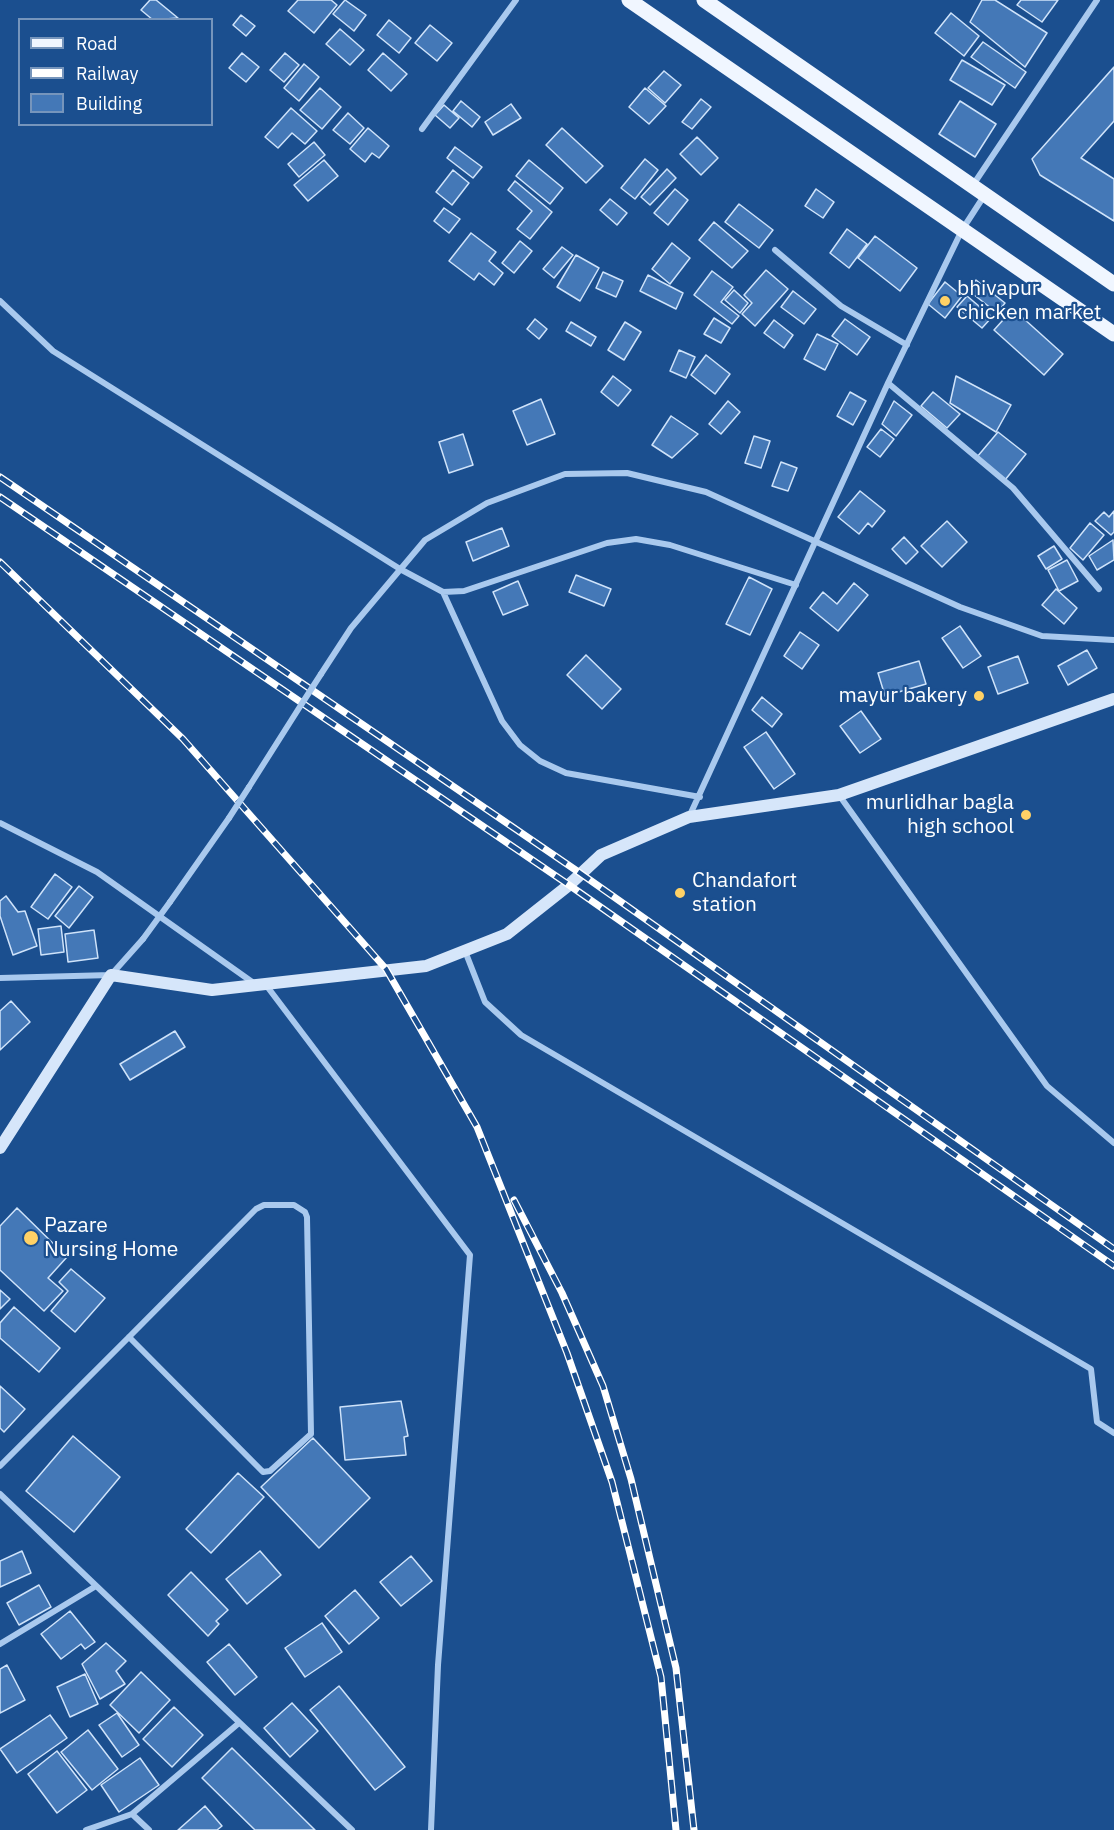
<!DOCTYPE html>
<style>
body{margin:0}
#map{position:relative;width:1114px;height:1830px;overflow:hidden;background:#1b4f8f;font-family:"IBM Plex Sans",sans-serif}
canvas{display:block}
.legend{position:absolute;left:18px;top:18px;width:195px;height:108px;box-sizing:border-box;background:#1b4f8f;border:2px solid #7695bc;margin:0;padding:8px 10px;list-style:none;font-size:18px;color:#fff}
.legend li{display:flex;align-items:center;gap:12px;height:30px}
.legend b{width:30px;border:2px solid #7695bc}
</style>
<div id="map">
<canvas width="1114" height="1830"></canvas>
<ul class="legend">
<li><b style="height:8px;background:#f0f6ff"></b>Road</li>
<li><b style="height:8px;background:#fff"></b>Railway</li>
<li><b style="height:16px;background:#4478b7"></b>Building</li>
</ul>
</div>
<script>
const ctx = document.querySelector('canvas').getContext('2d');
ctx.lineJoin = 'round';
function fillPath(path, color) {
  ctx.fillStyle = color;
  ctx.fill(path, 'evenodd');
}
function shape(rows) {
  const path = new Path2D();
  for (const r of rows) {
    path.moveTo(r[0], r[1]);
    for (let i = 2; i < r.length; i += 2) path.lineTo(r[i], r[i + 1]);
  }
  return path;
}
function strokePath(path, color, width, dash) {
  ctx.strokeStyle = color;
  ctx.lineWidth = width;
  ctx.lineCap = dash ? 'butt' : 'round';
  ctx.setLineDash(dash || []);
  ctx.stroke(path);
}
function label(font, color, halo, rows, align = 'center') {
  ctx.font = font + ' "IBM Plex Sans",sans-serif';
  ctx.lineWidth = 4.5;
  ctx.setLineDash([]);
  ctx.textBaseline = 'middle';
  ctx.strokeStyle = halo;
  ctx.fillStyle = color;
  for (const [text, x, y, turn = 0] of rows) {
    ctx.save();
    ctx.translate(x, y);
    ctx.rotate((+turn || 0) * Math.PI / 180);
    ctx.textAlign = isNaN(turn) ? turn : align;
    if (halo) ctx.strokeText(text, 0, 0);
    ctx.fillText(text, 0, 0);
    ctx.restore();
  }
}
const building = shape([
 [150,0,156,0,178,18,153,20,141,10,150,0],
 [298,0,331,0,337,5,314,33,288,11,298,0],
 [345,0,366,15,354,31,333,14,345,0],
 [982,0,995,0,1047,33,1025,67,970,22,982,0],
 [1021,0,1058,0,1042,22,1017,5,1021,0],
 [951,13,979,36,964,56,935,33,951,13],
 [241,15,255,26,246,36,233,25,241,15],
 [389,20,411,38,399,53,377,35,389,20],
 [430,25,452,43,437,61,415,43,430,25],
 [340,29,364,50,350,65,326,44,340,29],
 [983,42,1026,72,1015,88,971,57,983,42],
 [242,53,259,67,246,82,229,68,242,53],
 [285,53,299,65,284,82,270,70,285,53],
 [383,53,407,74,391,91,368,70,383,53],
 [962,60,1005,85,992,105,950,80,962,60],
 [304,64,319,77,299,101,284,88,304,64],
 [1114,67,1114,121,1081,158,1114,179,1114,221,1040,175,1032,159,1114,67],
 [664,71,681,85,665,103,648,88,664,71],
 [320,88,341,107,322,129,300,110,320,88],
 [645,88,666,106,649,124,629,107,645,88],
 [701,99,711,107,692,129,682,122,701,99],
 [461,101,480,117,472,127,453,111,461,101],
 [960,101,996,124,975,157,939,134,960,101],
 [511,104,521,118,493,135,485,122,511,104],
 [444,105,459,118,450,128,435,115,444,105],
 [291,108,317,131,305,144,292,133,278,148,265,137,291,108],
 [348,113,364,128,350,144,333,130,348,113],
 [368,128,389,146,379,158,372,153,365,162,350,149,368,128],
 [562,128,603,166,586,183,546,145,562,128],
 [697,137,718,158,701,175,680,154,697,137],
 [314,142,325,155,299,177,288,164,314,142],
 [455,147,482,167,473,178,447,158,455,147],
 [645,159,658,170,635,199,621,188,645,159],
 [324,160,338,176,308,201,294,185,324,160],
 [529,160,563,188,550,204,516,176,529,160],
 [667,169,676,178,650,205,641,197,667,169],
 [453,170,469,183,452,205,436,192,453,170],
 [515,181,552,212,530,239,517,229,532,211,508,190,515,181],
 [675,189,688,200,668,225,654,213,675,189],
 [816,189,834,202,823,218,805,206,816,189],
 [610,199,627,213,617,225,600,210,610,199],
 [739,204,773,230,759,248,725,222,739,204],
 [444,208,460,219,449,233,434,221,444,208],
 [714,222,748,251,732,268,699,240,714,222],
 [847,229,867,244,849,268,830,253,847,229],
 [471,233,496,252,489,261,503,273,494,285,479,273,474,280,449,261,471,233],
 [875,236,917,268,900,291,858,258,875,236],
 [520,241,532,251,514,273,502,263,520,241],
 [672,243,690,258,670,284,652,269,672,243],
 [562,247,573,255,554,278,543,269,562,247],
 [576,255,599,268,580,301,557,287,576,255],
 [766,270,788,289,755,326,742,314,752,303,744,295,766,270],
 [712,271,733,287,721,302,739,316,732,324,694,295,712,271],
 [603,272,623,281,616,297,596,288,603,272],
 [648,275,683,293,676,309,640,291,648,275],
 [976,280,1005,303,997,313,968,290,976,280],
 [945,282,962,296,945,318,928,304,945,282],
 [734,290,748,303,740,313,725,300,734,290],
 [793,291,816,309,804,324,781,307,793,291],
 [967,296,992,317,982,328,957,307,967,296],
 [1013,309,1063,354,1044,375,994,330,1013,309],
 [714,318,730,328,721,343,704,334,714,318],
 [535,319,547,329,539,339,527,329,535,319],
 [845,319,870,337,857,355,832,336,845,319],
 [774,320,793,335,784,348,764,333,774,320],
 [571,322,596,337,591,346,566,331,571,322],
 [625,322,641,332,624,360,608,350,625,322],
 [817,334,838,344,825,370,804,359,817,334],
 [679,350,695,357,686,378,670,371,679,350],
 [706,355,730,374,715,394,691,375,706,355],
 [613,376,631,390,618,406,601,392,613,376],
 [956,376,1011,405,996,432,950,403,956,376],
 [850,392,866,401,853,425,837,416,850,392],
 [933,392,960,414,947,428,921,406,933,392],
 [541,399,555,434,527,445,513,411,541,399],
 [728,401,740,412,721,434,709,424,728,401],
 [894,401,912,415,896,436,882,424,894,401],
 [671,416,698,434,672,458,652,445,671,416],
 [881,429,894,439,880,457,867,447,881,429],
 [998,432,1026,454,1005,480,977,457,998,432],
 [463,434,473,465,449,473,439,442,463,434],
 [754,436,770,441,761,468,745,463,754,436],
 [781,462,797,468,788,491,772,486,781,462],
 [860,491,885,511,872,527,868,523,859,534,838,517,860,491],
 [1114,511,1114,532,1111,535,1095,521,1104,512,1109,517,1114,511],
 [947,521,967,542,942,567,921,546,947,521],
 [1090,523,1104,535,1083,560,1070,548,1090,523],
 [502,528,509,546,473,561,466,542,502,528],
 [904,537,918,552,906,564,892,549,904,537],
 [1113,540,1114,560,1097,570,1089,556,1113,540],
 [1054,546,1062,559,1046,569,1038,556,1054,546],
 [1067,560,1078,581,1059,591,1048,570,1067,560],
 [576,575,611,589,604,606,569,592,576,575],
 [749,577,772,589,750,635,726,624,749,577],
 [518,581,528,605,503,615,493,592,518,581],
 [854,583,868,595,838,631,810,608,823,592,837,604,854,583],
 [1056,589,1077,608,1064,624,1042,605,1056,589],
 [960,626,981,656,963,668,942,638,960,626],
 [800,632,819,645,802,669,784,656,800,632],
 [1087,650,1097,668,1068,685,1058,666,1087,650],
 [586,655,621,689,602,709,567,675,586,655],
 [1018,656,1028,683,998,694,988,667,1018,656],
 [919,661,926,684,885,696,878,673,919,661],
 [762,697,782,714,772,727,752,710,762,697],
 [861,711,881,739,860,753,840,726,861,711],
 [766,732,795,774,774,789,744,747,766,732],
 [55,874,72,887,48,919,31,907,55,874],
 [79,886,93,897,69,928,55,916,79,886],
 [6,896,18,912,25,911,37,946,13,955,0,916,0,901,6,896],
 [61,926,64,952,41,955,38,929,61,926],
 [94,930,98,958,68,962,65,934,94,930],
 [11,1001,30,1022,0,1050,0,1011,11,1001],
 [175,1031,185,1047,130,1080,120,1064,175,1031],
 [17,1208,67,1257,48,1278,63,1291,44,1311,0,1270,0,1226,17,1208],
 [71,1269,105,1298,75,1332,51,1311,68,1291,59,1282,71,1269],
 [0,1290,10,1299,0,1309,0,1290],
 [14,1307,60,1348,39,1372,0,1338,0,1323,14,1307],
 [0,1386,25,1409,4,1432,0,1428,0,1386],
 [401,1401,408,1436,404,1437,406,1455,345,1460,340,1407,401,1401],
 [73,1436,120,1477,74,1532,26,1491,73,1436],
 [313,1438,370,1498,319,1548,261,1487,313,1438],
 [238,1473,264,1497,211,1553,186,1529,238,1473],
 [22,1551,31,1573,0,1587,0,1561,22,1551],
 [260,1551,281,1575,247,1604,226,1579,260,1551],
 [411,1556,432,1581,401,1606,380,1582,411,1556],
 [191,1572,228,1610,216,1621,219,1624,208,1636,168,1595,191,1572],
 [39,1585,51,1607,19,1625,7,1603,39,1585],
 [355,1590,379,1618,349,1644,325,1616,355,1590],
 [70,1611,95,1642,85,1649,81,1644,61,1659,41,1634,70,1611],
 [322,1623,342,1652,305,1677,285,1648,322,1623],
 [106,1643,126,1661,116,1671,125,1684,100,1699,82,1664,106,1643],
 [229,1644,257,1677,235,1695,207,1662,229,1644],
 [7,1665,25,1700,0,1713,0,1669,7,1665],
 [141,1672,170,1700,139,1733,110,1705,141,1672],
 [85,1674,98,1704,70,1717,57,1687,85,1674],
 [339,1686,405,1767,375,1790,310,1710,339,1686],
 [292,1703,318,1731,290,1757,264,1728,292,1703],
 [174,1707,203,1735,172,1767,143,1739,174,1707],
 [117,1713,139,1745,122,1757,99,1725,117,1713],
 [50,1715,67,1738,17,1773,0,1749,50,1715],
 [88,1730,118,1769,92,1790,61,1752,88,1730],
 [232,1748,315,1830,255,1830,202,1778,232,1748],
 [57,1751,87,1790,57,1813,28,1774,57,1751],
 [140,1758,159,1785,119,1812,101,1785,140,1758],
 [205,1806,222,1826,217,1830,178,1830,205,1806]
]);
fillPath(building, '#4478b7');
strokePath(building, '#cfe3fa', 1.5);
strokePath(shape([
 [422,129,516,0],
 [973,185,1097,0],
 [775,250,841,306,907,345],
 [0,301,53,351,400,569,443,592,464,591,607,543,636,539,670,545,796,585],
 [888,383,1013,488,1099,589],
 [443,592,502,721,520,745,540,761,566,773,700,797],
 [321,674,351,628,425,540,487,503,565,474,627,473,706,492,960,607,1042,636,1114,640],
 [249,787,301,705],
 [839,795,1047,1086,1114,1143],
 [689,817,888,383,962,230,984,196],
 [0,823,97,872,255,984],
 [170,902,229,818],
 [465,951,485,1002,521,1035,1091,1369,1097,1422,1114,1433],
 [0,978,111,975,143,939],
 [266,985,470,1255,438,1665,431,1830],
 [0,1466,129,1337,256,1209,264,1205,294,1205,305,1212,307,1217,311,1434,270,1471,263,1472,129,1337],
 [0,1494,352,1830],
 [0,1644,96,1586],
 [132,1814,149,1830],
 [86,1830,132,1814,239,1723]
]), '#a9c9ee', 6);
strokePath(shape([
 [0,1148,111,975,212,990,426,966,507,934,569,885,601,855,689,817,839,795,1114,699]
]), '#d6e6fa', 12);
strokePath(shape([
 [629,0,1114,334],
 [704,0,1114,284]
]), '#f0f6ff', 15);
const rail = shape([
 [0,477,580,873,1114,1249],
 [0,497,569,885,1114,1266],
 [0,562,183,739,386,969,477,1127,567,1353,612,1482,661,1677,676,1830],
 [514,1200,562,1293,603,1386,631,1479,676,1668,694,1830]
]);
strokePath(rail, '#fff', 7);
strokePath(rail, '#1b4f8f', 4.5, [14]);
strokePath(shape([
 [301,705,321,674],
 [229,818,249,787],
 [143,939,170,902]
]), '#a9c9ee', 6);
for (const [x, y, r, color] of [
 [945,301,6,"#ffd166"],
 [979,696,6,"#ffd166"],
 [1026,815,6,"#ffd166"],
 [680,893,6,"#ffd166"],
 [31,1238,8,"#ffd166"]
]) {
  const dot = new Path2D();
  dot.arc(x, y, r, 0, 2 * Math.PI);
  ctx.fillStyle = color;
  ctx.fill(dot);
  strokePath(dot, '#1b4f8f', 2);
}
label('21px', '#fff', '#1b4f8f', [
 ["bhivapur",957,289],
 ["chicken market",957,313],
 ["mayur bakery",967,696,"right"],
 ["murlidhar bagla",1014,803,"right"],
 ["high school",1014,827,"right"],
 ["Chandafort",692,881],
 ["station",692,905],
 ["Pazare",44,1226],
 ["Nursing Home",44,1250]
], 'left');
</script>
